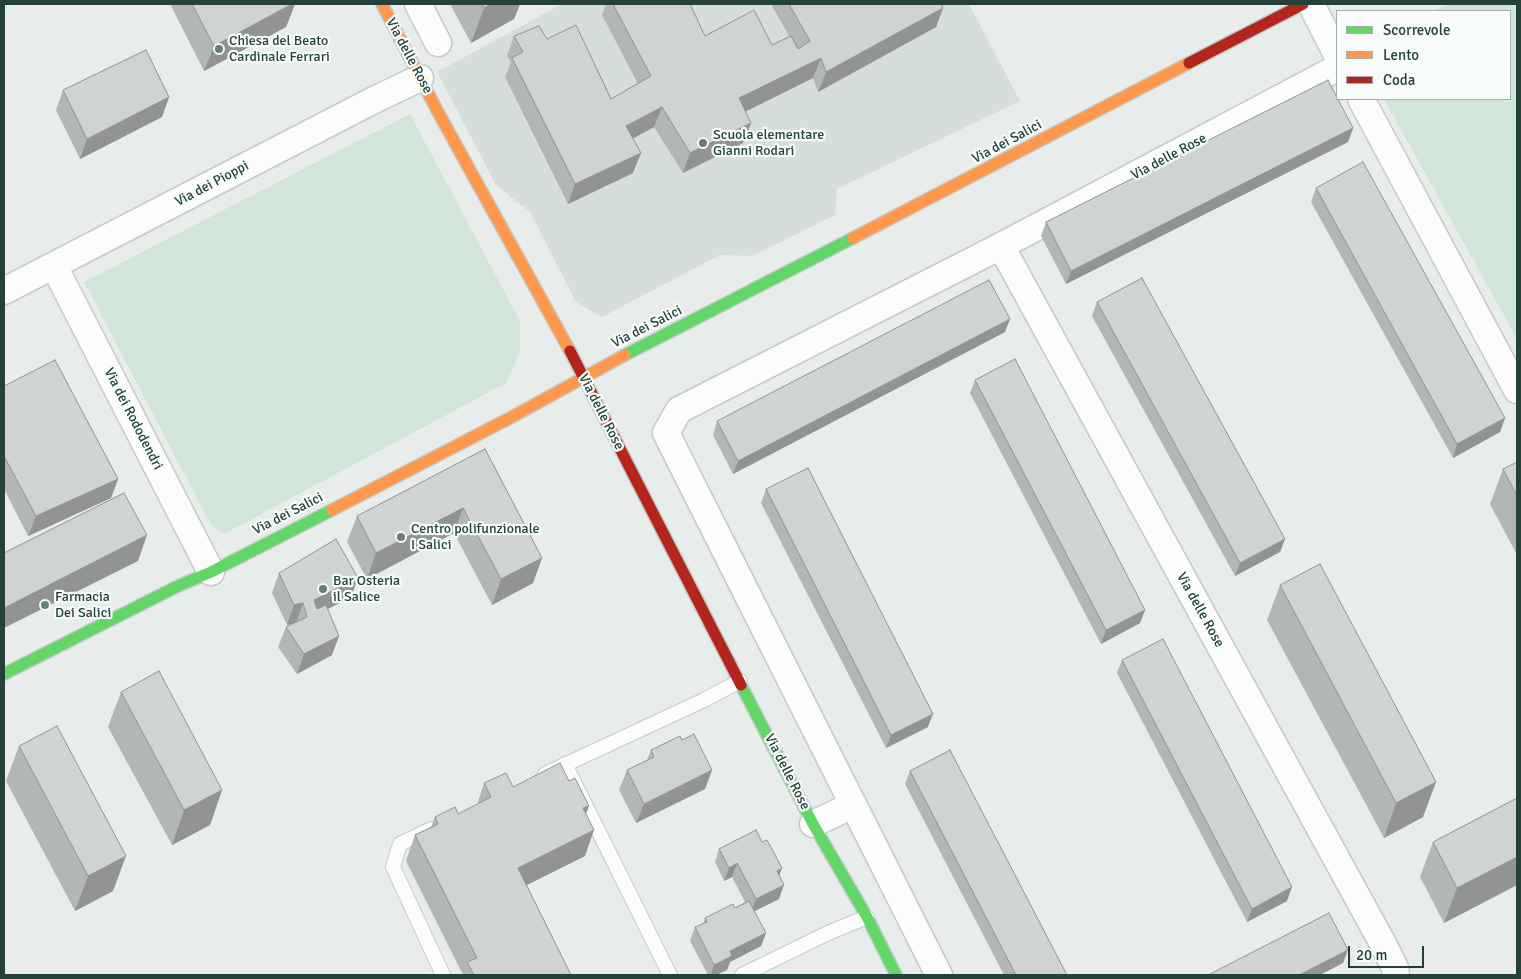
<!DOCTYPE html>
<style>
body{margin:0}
#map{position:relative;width:1521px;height:979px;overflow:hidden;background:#e8edeb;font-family:Signika,sans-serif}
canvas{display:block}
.frame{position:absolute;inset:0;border:5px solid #24423a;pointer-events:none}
.legend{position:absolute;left:1336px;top:10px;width:175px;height:90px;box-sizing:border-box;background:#f7fbf9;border:1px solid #a3b1ad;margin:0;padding:6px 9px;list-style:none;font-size:15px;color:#24423a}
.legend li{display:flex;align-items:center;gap:10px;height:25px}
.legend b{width:25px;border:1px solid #a3b1ad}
.scale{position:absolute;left:1348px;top:946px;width:76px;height:22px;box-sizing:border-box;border:2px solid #24423a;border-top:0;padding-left:6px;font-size:15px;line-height:18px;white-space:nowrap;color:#24423a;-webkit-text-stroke:4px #f7fbf9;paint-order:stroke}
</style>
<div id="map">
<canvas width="1521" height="979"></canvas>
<div class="frame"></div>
<ul class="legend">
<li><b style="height:6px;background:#63d668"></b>Scorrevole</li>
<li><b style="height:6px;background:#ff974d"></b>Lento</li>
<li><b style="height:6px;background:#b3261e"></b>Coda</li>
</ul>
<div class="scale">20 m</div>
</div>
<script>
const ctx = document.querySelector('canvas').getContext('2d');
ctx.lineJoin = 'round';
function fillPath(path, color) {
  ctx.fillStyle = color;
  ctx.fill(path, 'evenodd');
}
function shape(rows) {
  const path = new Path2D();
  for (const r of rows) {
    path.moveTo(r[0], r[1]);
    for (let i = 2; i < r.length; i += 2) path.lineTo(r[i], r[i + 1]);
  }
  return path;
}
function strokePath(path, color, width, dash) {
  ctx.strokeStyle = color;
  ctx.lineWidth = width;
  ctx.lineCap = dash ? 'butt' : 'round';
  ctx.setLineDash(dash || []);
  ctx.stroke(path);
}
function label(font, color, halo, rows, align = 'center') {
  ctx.font = font + ' Signika,sans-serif';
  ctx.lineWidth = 4.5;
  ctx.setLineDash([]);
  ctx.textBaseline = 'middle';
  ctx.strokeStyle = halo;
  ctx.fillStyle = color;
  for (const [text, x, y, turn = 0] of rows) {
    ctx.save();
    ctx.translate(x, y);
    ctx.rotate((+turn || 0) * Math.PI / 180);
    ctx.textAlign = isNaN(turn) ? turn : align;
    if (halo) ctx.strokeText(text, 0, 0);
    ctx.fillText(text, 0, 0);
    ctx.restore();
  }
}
fillPath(shape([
 [562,4,969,4,1020,101,837,189,835,215,752,256,720,255,602,317,576,302,530,212,496,185,437,72]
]), '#d6dedb');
fillPath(shape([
 [1450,4,1517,4,1517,339,1384,99,1510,99,1510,11,1432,11],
 [410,114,520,321,520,352,506,383,224,534,211,525,84,282]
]), '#d1e6d8');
const lane = shape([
 [565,764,670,975],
 [545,774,704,700,740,681],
 [431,829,400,844,393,867,443,975],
 [742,975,828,933,867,917]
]);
const street = shape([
 [418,4,438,43],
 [1311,4,1337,55],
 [1361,99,1517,390],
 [1001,246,1382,942,1395,968,1396,975],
 [54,266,211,572],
 [4,291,374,100,420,78],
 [813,824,853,805],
 [939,975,666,433,679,410,1001,246,1337,68]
]);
const fast = shape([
 [625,355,853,238],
 [4,674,178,586,211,572,332,510],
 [741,685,813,824,867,917,896,975]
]);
const slow = shape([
 [382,4,439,114,570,351],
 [853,238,1189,63],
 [332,510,510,418,625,355]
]);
const jam = shape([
 [1189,63,1303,4],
 [570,351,741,685]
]);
strokePath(lane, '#c5cac8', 16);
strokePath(street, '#c5cac8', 29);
strokePath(fast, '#c3cbc8', 14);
strokePath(slow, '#c3cbc8', 14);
strokePath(jam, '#c3cbc8', 14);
strokePath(lane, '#fcfcfc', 14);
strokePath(street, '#fcfcfc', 26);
strokePath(fast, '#63d668', 11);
strokePath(slow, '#ff974d', 11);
strokePath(jam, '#b3261e', 11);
fillPath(shape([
 [170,4,295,4,286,27,204,71],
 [450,4,520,4,514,19,471,43],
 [606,4,690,4,705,36,772,45,789,36,771,4,941,4,943,8,936,27,818,92,813,78,745,112,751,123,743,143,683,173,654,127,633,138,633,173,568,204,505,77,511,62,507,56,514,36,547,39,611,99,638,84,602,15],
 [63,90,169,97,162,117,80,159,56,110],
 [1353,128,1348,142,1066,284,1041,236,1046,222],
 [1316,188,1505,418,1500,432,1453,458,1311,202],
 [1097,302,1285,539,1280,552,1235,576,1092,316],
 [1005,332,733,474,713,435,717,421],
 [975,380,1145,610,1140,623,1101,644,970,393],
 [4,386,118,479,111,498,28,536,4,489],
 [485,449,542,558,533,583,492,605,454,533,367,579,347,542,357,516],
 [1517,462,1517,555,1490,504,1503,469],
 [766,489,928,727,886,748,761,503],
 [279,573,351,597,328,609,332,655,297,674,278,647,286,627,294,623,287,625,272,593],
 [1280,585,1423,817,1384,838,1267,620],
 [1122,660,1287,901,1247,922,1117,673],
 [121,692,222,790,210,825,172,845,108,727],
 [682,740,712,770,705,789,636,823,619,790,627,770,647,760,651,750],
 [19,746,113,891,75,911,6,781],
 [910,771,1067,975,1004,975,905,784],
 [484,783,513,787,586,814,585,856,526,885,571,975,463,975,406,861,415,835,431,827,435,817,458,814,477,805],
 [1517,798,1517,885,1444,923,1420,877,1433,842],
 [719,849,779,875,779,899,754,911,766,933,761,946,730,962,727,970,716,975,708,975,690,941,695,927,703,924,705,918,735,908,745,902,732,877,724,881,715,862]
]), '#b2b6b5');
fillPath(shape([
 [292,4,295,4,286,27,204,71,214,46],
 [491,4,520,4,514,19,471,43,484,8],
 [943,8,936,27,818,92,826,72],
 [821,58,813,78,732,118,739,98],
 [169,97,162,117,80,159,87,139],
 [662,107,654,127,619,146,626,126],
 [751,123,743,143,683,173,690,153],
 [1353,128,1348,142,1066,284,1071,271],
 [641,153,633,173,568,204,575,184],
 [1010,319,1005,332,733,474,738,461],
 [1505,418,1500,432,1453,458,1457,444],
 [118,479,111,498,28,536,36,516],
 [463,508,454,533,367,579,376,553],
 [147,535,138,561,4,628,4,608],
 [1285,539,1280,552,1235,576,1240,563],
 [542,558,533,583,492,605,501,579],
 [358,578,351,597,306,620,314,600],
 [303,603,296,623,287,625,294,605],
 [1145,610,1140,623,1101,644,1106,630],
 [339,636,332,655,297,674,304,654],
 [933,714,928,727,886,748,891,735],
 [712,770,705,789,636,823,644,804],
 [1436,782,1423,817,1384,838,1396,803],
 [222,790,210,825,172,845,184,810],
 [589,806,580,831,583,808],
 [594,830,585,856,509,894,518,868],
 [126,856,113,891,75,911,88,876],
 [1517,857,1517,885,1444,923,1457,888],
 [737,863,732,877,724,881,729,868],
 [782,868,777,882,777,871],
 [784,885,779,899,751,913,756,899],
 [1292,887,1287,901,1247,922,1252,909],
 [766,933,761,946,730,962,727,970,716,975,711,975,714,965,730,951],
 [1348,950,1343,963,1320,975,1299,975]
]), '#919493');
const building = shape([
 [192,4,292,4,214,46,192,4],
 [482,4,491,4,484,8,482,4],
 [613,4,690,4,705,36,754,10,772,45,791,36,798,49,810,41,789,4,941,4,943,8,826,72,821,58,739,98,751,123,690,153,662,107,626,126,641,153,575,184,512,58,523,52,514,36,539,26,547,39,576,25,611,99,651,76,613,4],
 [146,50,169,97,87,139,63,90,146,50],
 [1328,80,1353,128,1071,271,1046,222,1328,80],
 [1363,162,1505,418,1457,444,1316,188,1363,162],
 [1142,278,1285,539,1240,563,1097,302,1142,278],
 [989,280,1010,319,738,461,717,421,989,280],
 [1015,359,1145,610,1106,630,975,380,1015,359],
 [55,360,118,479,36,516,4,456,4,386,55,360],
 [485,449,542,558,501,579,463,508,376,553,357,516,485,449],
 [1517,462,1517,496,1503,469,1517,462],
 [808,468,933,714,891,735,766,489,808,468],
 [124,493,147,535,4,608,4,553,124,493],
 [336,539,358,578,314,600,317,609,326,605,339,636,304,654,286,627,307,617,303,603,294,605,279,573,336,539],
 [1320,564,1436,782,1396,803,1280,585,1320,564],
 [1163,639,1292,887,1252,909,1122,660,1163,639],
 [159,671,222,790,184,810,121,692,159,671],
 [57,726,126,856,88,876,19,746,57,726],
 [694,734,712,770,644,804,627,770,654,757,651,750,680,736,682,740,694,734],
 [950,750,1067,975,1016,975,910,771,950,750],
 [560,763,569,781,575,778,589,806,583,808,594,830,518,868,571,975,474,975,467,962,477,958,415,835,438,824,435,817,455,807,458,814,491,797,484,783,506,773,513,787,560,763],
 [1517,798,1517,857,1457,888,1433,842,1517,798],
 [756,830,762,842,767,840,782,868,777,871,784,885,756,899,737,863,729,868,719,849,756,830],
 [749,901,766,933,730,951,732,956,714,965,695,927,707,922,705,918,733,904,735,908,749,901],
 [1329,913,1348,950,1299,975,1208,975,1329,913]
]);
fillPath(building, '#cfd4d2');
strokePath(building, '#919493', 1);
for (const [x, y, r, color] of [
 [219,49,5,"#697e78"],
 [703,143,5,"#697e78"],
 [401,537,5,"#697e78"],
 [323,589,5,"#697e78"],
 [45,605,5,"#697e78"]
]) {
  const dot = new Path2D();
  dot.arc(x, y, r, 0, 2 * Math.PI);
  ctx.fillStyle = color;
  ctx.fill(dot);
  strokePath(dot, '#f7fbf9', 2);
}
label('14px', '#24423a', '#f7fbf9', [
 ["Chiesa del Beato",229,41],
 ["Cardinale Ferrari",229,57],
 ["Scuola elementare",713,135],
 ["Gianni Rodari",713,151],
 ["Centro polifunzionale",411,529],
 ["I Salici",411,545],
 ["Bar Osteria",333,581],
 ["il Salice",333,597],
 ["Farmacia",55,597],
 ["Dei Salici",55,613]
], 'left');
label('14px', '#24423a', '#f7fbf9', [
 ["Via delle Rose",409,56,62],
 ["Via dei Salici",1007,142,-28],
 ["Via delle Rose",1169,157,-28],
 ["Via dei Pioppi",212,184,-28],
 ["Via dei Salici",647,327,-27],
 ["Via delle Rose",601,412,63],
 ["Via dei Rododendri",133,419,63],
 ["Via dei Salici",288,514,-27],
 ["Via delle Rose",1200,610,61],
 ["Via delle Rose",787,772,63]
]);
</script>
